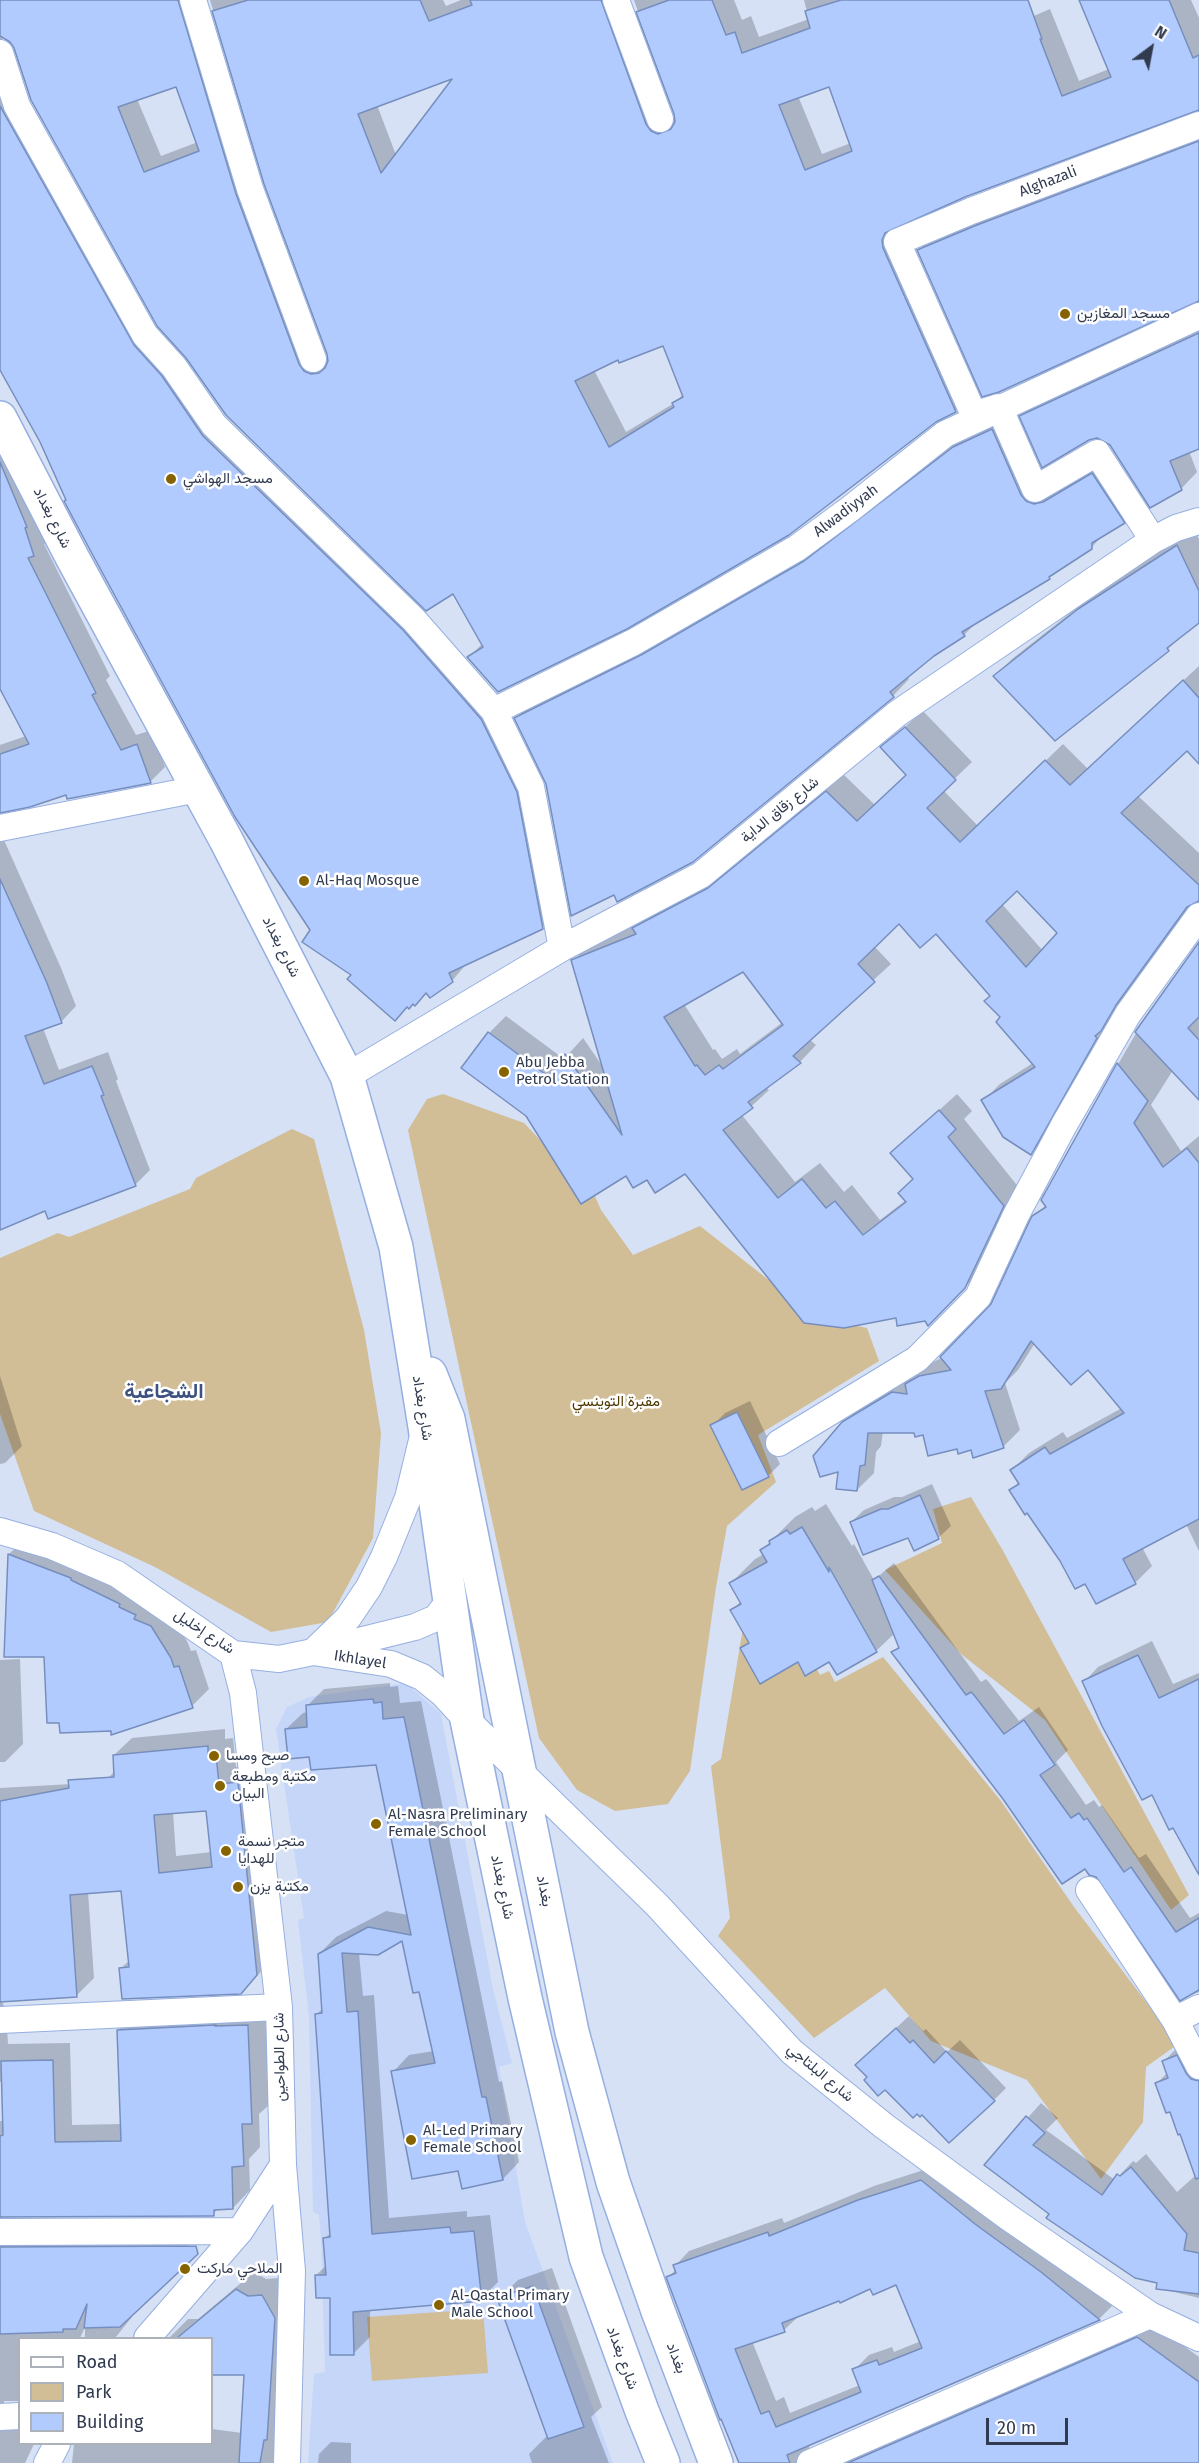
<!DOCTYPE html>
<meta charset="utf-8">
<style>
body{margin:0}
#map{position:relative;width:1199px;height:2463px;overflow:hidden;background:#d6e1f6;font-family:"Fira Sans",sans-serif}
canvas{display:block}
.legend{position:absolute;left:18px;top:2337px;width:195px;height:108px;box-sizing:border-box;background:#fff;border:2px solid #adb1b9;margin:0;padding:8px 10px;list-style:none;font-size:18px;color:#313b50}
.legend li{display:flex;align-items:center;gap:12px;height:30px}
.legend b{width:30px;border:2px solid #adb1b9}
.north{position:absolute;left:1121px;top:18px;width:60px;height:60px;-webkit-text-stroke:4px #fff;paint-order:stroke;rotate:32deg;font-size:16px;font-weight:700;line-height:24px;text-align:center;color:#313b50}
.north::after{content:'';display:block;margin:auto;width:21px;height:27px;background:#313b50;clip-path:polygon(50% 0,100% 100%,50% 72%,0 100%)}
.scale{position:absolute;left:986px;top:2418px;width:82px;height:27px;box-sizing:border-box;border:3px solid #313b50;border-top:0;padding-left:8px;font-size:18px;line-height:21px;white-space:nowrap;color:#313b50;-webkit-text-stroke:4px #fff;paint-order:stroke}
</style>
<div id="map">
<canvas width="1199" height="2463"></canvas>
<ul class="legend">
<li><b style="height:8px;background:#fff"></b>Road</li>
<li><b style="height:16px;background:#d1bd96"></b>Park</li>
<li><b style="height:16px;background:#b2cbfe"></b>Building</li>
</ul>
<div class="north">N</div>
<div class="scale">20 m</div>
</div>
<script>
const ctx = document.querySelector('canvas').getContext('2d');
ctx.lineJoin = 'round';
function fillPath(path, color) {
  ctx.fillStyle = color;
  ctx.fill(path, 'evenodd');
}
function shape(rows) {
  const path = new Path2D();
  for (const r of rows) {
    path.moveTo(r[0], r[1]);
    for (let i = 2; i < r.length; i += 2) path.lineTo(r[i], r[i + 1]);
  }
  return path;
}
function strokePath(path, color, width, dash) {
  ctx.strokeStyle = color;
  ctx.lineWidth = width;
  ctx.lineCap = dash ? 'butt' : 'round';
  ctx.setLineDash(dash || []);
  ctx.stroke(path);
}
function label(font, color, halo, rows, align = 'center') {
  ctx.font = font + ' "Fira Sans",Vazirmatn,sans-serif';
  ctx.lineWidth = 5;
  ctx.setLineDash([]);
  ctx.textBaseline = 'middle';
  ctx.strokeStyle = halo;
  ctx.fillStyle = color;
  for (const [text, x, y, turn = 0] of rows) {
    ctx.save();
    ctx.translate(x, y);
    ctx.rotate((+turn || 0) * Math.PI / 180);
    ctx.textAlign = isNaN(turn) ? turn : align;
    if (halo) ctx.strokeText(text, 0, 0);
    ctx.fillText(text, 0, 0);
    ctx.restore();
  }
}
fillPath(shape([
 [406,1683,441,1714,493,1989,512,2063,499,2067,525,2222,613,2463,308,2463,314,2374,325,2372,321,2238,319,2215,313,2212,309,2017,298,1920,304,1918,276,1729,287,1707,309,1697]
]), '#c5d6f9');
fillPath(shape([
 [443,1094,524,1123,543,1143,570,1139,601,1210,633,1255,700,1226,817,1318,867,1328,879,1361,758,1435,776,1482,727,1526,716,1587,690,1771,668,1804,615,1811,577,1790,539,1738,408,1130,427,1099],
 [292,1129,314,1139,364,1330,381,1433,373,1538,328,1622,271,1632,155,1567,34,1511,0,1414,0,1258,58,1233,69,1237,190,1189,196,1178],
 [971,1497,1002,1549,1189,1895,1171,1910,1045,1720,961,1654,885,1570,942,1543,933,1509],
 [745,1616,805,1648,820,1675,829,1671,835,1682,883,1657,1001,1801,1074,1907,1178,2044,1146,2067,1143,2122,1101,2179,1027,2080,931,2041,885,1988,814,2038,718,1936,730,1918,711,1766,721,1759],
 [483,2309,488,2373,372,2381,367,2317]
]), '#d1bd96');
fillPath(shape([
 [0,0,198,0,319,354,329,359,266,184,210,0,443,0,446,6,461,0,622,0,667,115,676,118,634,0,734,0,742,20,751,16,759,37,809,19,804,0,1013,0,1022,21,1050,9,1079,81,1109,69,1087,0,1191,0,1199,18,1199,109,965,196,898,225,972,395,955,411,469,657,483,643,453,592,15,47,2,37,20,97,148,326,220,419,497,703,559,911,542,928,467,963,452,981,427,992,353,975,312,930,67,500,41,442,0,367],
 [456,75,396,155,377,105],
 [830,85,851,143,822,154,798,96],
 [177,86,198,142,161,156,137,99],
 [664,344,683,394,676,402,626,432,594,370,619,358],
 [1199,132,1199,300,919,250,935,234],
 [1199,325,1199,447,1189,451,1197,472,1181,489,1104,438,1089,439,1021,416,1038,400],
 [1009,413,1037,478,1109,458,1140,506,1124,522,1104,534,1091,548,1058,569,1049,578,980,619,964,635,933,655,907,676,909,679,893,696,547,783,516,718,532,702,823,545,971,431],
 [0,439,49,540,44,544,110,676,106,680,136,735,152,730,165,767,150,782,67,793,0,811,0,745,26,736,0,685],
 [1194,529,1199,539,1199,621,1168,649,1055,739,995,676,1012,659,1097,592],
 [1199,666,1199,741,1187,749,1137,795,1199,853,1199,900,1195,901,1132,988,1048,1136,1031,1153,983,1101,1000,1084,1033,1063,1002,1017,992,995,936,932,899,922,874,946,891,964,809,1039,816,1045,800,1062,766,1087,769,1090,742,1115,795,1182,820,1163,844,1192,852,1185,880,1220,906,1200,914,1178,892,1153,957,1094,972,1111,964,1119,1020,1189,982,1270,928,1324,925,1320,897,1316,685,1172,648,1178,626,1174,489,1033,506,1016,564,1059,583,1038,603,1067,573,961,590,944,639,924,651,911,729,870,844,775,875,805,908,774,882,747,923,711,972,762,943,790,978,826,1063,744,1088,769],
 [1017,889,1059,933,1043,951,1002,904],
 [744,970,783,1022,740,1054,737,1049,722,1059,715,1049,713,1050,684,1004],
 [0,831,61,968,76,1006,61,1022,43,1028,59,1070,108,1052,118,1079,116,1081,150,1170,135,1185,45,1209,0,1229],
 [1199,944,1199,1098,1173,1070,1151,1105,1181,1151,1199,1136,1199,1551,1186,1524,1142,1547,1152,1566,1135,1583,1086,1582,1061,1560,1011,1490,1019,1482,1012,1470,1029,1453,1063,1432,1067,1438,1122,1408,1088,1368,1035,1343,1018,1370,1005,1383,1020,1430,1003,1447,958,1447,924,1433,883,1431,881,1446,876,1452,874,1473,857,1490,844,1423,861,1405,910,1375,915,1376,924,1367,941,1358,993,1304,1034,1217,1046,1205,1078,1133,1142,1023],
 [0,1376,22,1446,5,1463,0,1464],
 [750,1401,780,1464,768,1476,712,1426,725,1413],
 [932,1484,951,1526,938,1538,909,1536,851,1522,864,1510,894,1497,902,1497],
 [826,1504,852,1546,854,1544,874,1580,894,1563,981,1682,986,1679,988,1681,1019,1721,1039,1707,1068,1750,1056,1762,1086,1805,1094,1800,1099,1807,1102,1805,1139,1858,1146,1854,1190,1918,1199,1913,1199,1992,1181,1999,1097,1876,1005,1799,893,1652,900,1645,895,1633,876,1651,837,1673,830,1660,798,1660,742,1649,750,1641,732,1610,741,1601,731,1583,755,1559,764,1554,762,1550,795,1517,812,1507,815,1511],
 [26,1538,167,1610,187,1641,191,1651,196,1650,209,1689,192,1706,45,1656,6,1655,9,1554],
 [1152,1641,1173,1684,1199,1673,1199,1853,1152,1793,1084,1682,1098,1667],
 [20,1659,23,1744,5,1762,0,1762,0,1660],
 [390,1683,390,1687,398,1686,400,1703,421,1701,499,2082,502,2081,519,2162,503,2179,459,2169,393,2072,409,2055,434,2051,421,1990,403,1939,359,1953,363,1996,374,1995,389,2218,467,2211,467,2217,490,2215,498,2282,481,2299,370,2309,370,2337,353,2354,332,2296,316,2275,327,2265,325,2238,332,2232,317,2014,323,2008,319,1954,336,1937,386,1911,408,1915,377,1763,311,1755,286,1729,303,1713,308,1712,307,1706,324,1689],
 [225,1729,225,1739,233,1738,236,1767,255,1765,273,1956,259,1974,241,1992,120,1969,130,1960,122,1889,88,1892,94,1978,76,1996,2,2001,6,2012,8,2044,70,2043,72,2125,122,2124,118,2030,136,2013,265,2008,269,2105,259,2114,260,2147,249,2159,250,2190,233,2208,219,2208,213,2214,2,2216,4,2221,201,2229,143,2303,129,2316,132,2317,115,2338,85,2338,85,2327,80,2338,20,2338,20,2401,4,2401,4,2407,20,2413,20,2444,34,2444,25,2463,0,2463,0,2121,4,2121,3,2082,0,2082,0,1788,108,1782,108,1778,115,1771,114,1755,132,1738],
 [208,1809,212,1852,176,1856,173,1812],
 [909,2016,923,2031,926,2029,947,2052,960,2040,1006,2088,994,2100,922,2113,869,2077,869,2053],
 [1178,2047,1199,2054,1199,2298,1158,2288,1159,2282,1051,2214,986,2164,1041,2103,1058,2118,1046,2130,1115,2180,1133,2161,1136,2163,1146,2154,1177,2192,1196,2175,1181,2132,1157,2083,1168,2072,1164,2061],
 [936,2166,1113,2305,1099,2319,809,2445,810,2453,821,2463,741,2463,668,2278,676,2269,675,2266,689,2251,782,2218,784,2223,874,2186],
 [897,2283,921,2341,894,2352,892,2347,869,2355,854,2370,860,2385,790,2413,784,2397,776,2401,752,2341,784,2330,799,2316,871,2287],
 [552,2268,602,2407,591,2417,609,2463,532,2463,529,2454,548,2435,499,2299,518,2280],
 [254,2272,266,2279,279,2278,274,2463,72,2463,74,2444,212,2444,212,2429,242,2433,245,2374,212,2374,212,2338,169,2338,188,2319,198,2319],
 [1152,2323,1199,2357,1199,2463,829,2463],
 [331,2442,351,2443,351,2463,318,2463,319,2454]
]), '#0003');
const building = shape([
 [0,0,178,0,236,194,299,364,304,371,311,374,319,373,325,368,328,361,327,354,264,184,212,11,248,0,420,0,429,21,472,5,470,0,601,0,646,124,651,131,658,134,671,129,675,122,674,114,636,12,669,0,712,0,726,35,735,32,742,53,810,28,805,11,841,0,1028,0,1042,39,1040,39,1062,96,1111,77,1079,0,1169,0,1193,58,1199,55,1199,110,965,197,885,233,882,240,883,248,956,412,936,422,789,535,627,629,498,692,467,657,483,647,453,594,426,611,226,415,186,358,157,326,31,100,14,48,10,42,0,36,0,0],
 [452,79,381,173,358,114,452,79],
 [176,87,199,151,144,172,118,107,176,87],
 [829,87,852,151,805,170,779,105,829,87],
 [663,346,683,397,672,403,674,407,609,447,575,381,618,360,619,363,663,346],
 [0,106,134,345,162,376,203,436,403,630,481,719,517,792,543,929,449,973,453,982,430,998,426,993,415,1006,413,1004,409,1009,407,1007,395,1021,347,979,351,975,302,942,310,930,235,817,89,548,64,501,66,500,40,442,0,370,0,106],
 [1199,141,1199,301,999,392,982,397,917,250,977,225,1199,141],
 [1199,333,1199,449,1170,461,1182,490,1150,508,1110,445,1097,438,1089,440,1042,468,1019,416,1199,333],
 [992,429,1021,495,1026,501,1034,504,1043,502,1092,473,1125,523,1092,543,1092,549,1049,577,1050,579,962,632,965,636,934,656,890,692,894,697,693,862,617,902,614,895,571,916,546,784,514,718,641,655,804,561,953,447,992,429],
 [0,462,27,527,25,528,34,556,28,558,96,693,92,695,121,750,137,744,151,783,67,799,66,795,30,807,0,813,0,754,29,744,0,689,0,462],
 [1177,545,1199,591,1199,623,1167,648,1169,651,1055,741,993,676,1078,609,1177,545],
 [1183,680,1199,698,1199,764,1187,751,1121,813,1199,885,1199,901,1187,907,1116,1005,1101,1031,1095,1036,1097,1038,1031,1155,1003,1137,981,1100,1035,1067,996,1022,1000,1017,984,1001,990,996,936,934,920,948,899,924,858,964,875,982,793,1056,801,1063,748,1102,753,1108,723,1130,778,1198,802,1179,826,1208,835,1201,863,1235,906,1202,898,1193,913,1179,890,1153,939,1110,956,1129,948,1137,1004,1206,965,1288,928,1326,925,1321,897,1326,896,1318,844,1328,804,1323,685,1174,655,1193,647,1180,633,1188,626,1176,581,1204,526,1116,461,1068,488,1032,549,1077,565,1054,622,1135,571,960,636,934,632,928,708,888,826,791,857,821,906,775,880,747,905,727,956,780,927,808,960,842,1045,760,1070,785,1183,680],
 [1017,891,1057,933,1026,967,986,921,1017,891],
 [743,972,783,1025,723,1069,719,1065,705,1075,697,1065,695,1066,664,1017,743,972],
 [0,879,47,983,62,1023,25,1036,44,1084,92,1066,104,1095,101,1096,136,1186,48,1219,45,1211,0,1230,0,879],
 [1199,942,1199,1017,1188,1028,1199,1040,1199,1100,1135,1032,1199,942],
 [1117,1063,1148,1101,1134,1123,1163,1167,1187,1148,1199,1163,1199,1519,1123,1559,1136,1584,1096,1604,1085,1584,1075,1589,1060,1561,1027,1513,1025,1515,1009,1490,1019,1484,1010,1470,1045,1447,1050,1454,1124,1413,1088,1370,1071,1385,1031,1341,1001,1389,985,1391,1004,1448,973,1458,971,1450,958,1454,957,1449,928,1456,923,1435,915,1437,914,1433,868,1433,865,1465,860,1466,857,1491,836,1489,838,1472,820,1477,813,1456,842,1422,892,1392,907,1394,905,1384,919,1376,951,1370,940,1357,991,1304,1029,1222,1032,1216,1046,1207,1041,1200,1117,1063],
 [737,1412,769,1477,742,1490,710,1425,737,1412],
 [920,1495,939,1539,914,1551,908,1538,863,1555,850,1522,881,1509,888,1509,920,1495],
 [802,1527,829,1572,829,1567,877,1652,837,1675,829,1662,805,1676,798,1662,760,1684,740,1648,749,1643,730,1610,741,1604,729,1583,767,1562,760,1550,770,1544,769,1541,787,1530,790,1534,802,1527],
 [8,1554,71,1578,71,1580,120,1604,119,1607,136,1615,134,1619,151,1626,171,1658,174,1667,179,1666,193,1708,111,1735,111,1731,60,1733,59,1723,47,1723,44,1657,4,1657,8,1554],
 [879,1576,966,1695,971,1692,974,1695,1004,1734,1024,1720,1055,1765,1040,1775,1071,1818,1079,1813,1084,1820,1087,1818,1124,1872,1131,1867,1176,1932,1199,1918,1199,1990,1180,2001,1096,1877,1089,1875,1085,1869,1062,1884,1003,1799,891,1652,899,1648,872,1580,879,1576],
 [1138,1655,1159,1698,1199,1679,1199,1875,1173,1828,1169,1830,1152,1795,1142,1800,1102,1726,1082,1681,1138,1655],
 [373,1699,374,1703,382,1702,383,1719,404,1717,482,2097,486,2097,503,2180,462,2189,458,2171,412,2179,391,2071,435,2063,419,1992,413,1993,402,1941,378,1955,342,1953,347,2012,358,2011,372,2234,450,2227,451,2233,474,2231,482,2301,353,2312,354,2355,330,2355,330,2298,316,2298,315,2275,326,2275,323,2238,330,2237,315,2014,322,2013,318,1954,368,1927,411,1935,376,1765,311,1770,309,1757,288,1759,285,1729,307,1727,306,1705,373,1699],
 [208,1746,208,1756,216,1755,219,1784,238,1782,257,1975,241,1994,122,1999,119,1968,129,1967,121,1891,70,1895,77,1997,0,2002,0,1801,69,1788,68,1780,114,1777,113,1755,208,1746],
 [206,1811,212,1867,159,1873,154,1815,206,1811],
 [216,2025,215,2026,248,2025,252,2124,242,2124,244,2166,232,2167,233,2209,214,2210,214,2216,207,2216,0,2217,0,2136,3,2135,1,2061,53,2060,55,2142,121,2141,117,2030,216,2025],
 [896,2028,910,2043,913,2040,934,2063,946,2051,995,2101,949,2143,922,2115,920,2117,917,2114,913,2118,885,2090,878,2096,864,2080,867,2077,855,2065,896,2028],
 [1177,2055,1186,2073,1191,2079,1199,2081,1199,2178,1196,2179,1180,2134,1178,2135,1170,2112,1166,2113,1155,2083,1168,2078,1162,2061,1177,2055],
 [1026,2116,1045,2133,1033,2145,1102,2195,1117,2174,1120,2176,1131,2167,1187,2234,1184,2250,1199,2253,1199,2294,1156,2289,1157,2283,1135,2278,1046,2218,1049,2214,984,2165,1026,2116],
 [921,2180,975,2224,1041,2272,1100,2320,787,2455,790,2463,739,2463,721,2419,720,2420,666,2277,676,2273,673,2265,768,2232,769,2236,858,2200,921,2180],
 [896,2285,922,2348,879,2365,877,2360,852,2369,861,2392,776,2427,769,2411,761,2414,735,2349,785,2332,782,2323,839,2301,840,2303,870,2289,873,2295,896,2285],
 [196,2246,198,2254,120,2327,84,2328,87,2304,76,2329,63,2329,63,2332,0,2334,0,2247,196,2246],
 [533,2286,584,2427,548,2439,497,2298,533,2286],
 [236,2289,248,2296,262,2295,275,2318,267,2440,264,2440,260,2463,239,2463,244,2375,212,2375,212,2338,177,2338,236,2289],
 [1137,2337,1199,2382,1199,2463,848,2463,1137,2337]
]);
fillPath(building, '#b2cbfe');
strokePath(building, '#768ebd', 1.5);
const minor = shape([
 [193,0,250,189,313,359],
 [616,0,660,119],
 [0,53,17,106,145,335,174,367,214,425,414,620,494,711,531,787,562,948],
 [1153,540,1097,453,1035,489,999,407,974,415,897,242,971,211,1199,125],
 [494,711,634,642,797,548,850,509,945,434,1199,316],
 [0,828,198,789],
 [347,1076,562,948,701,875,898,713,1153,540,1176,528,1199,521],
 [779,1443,917,1359,978,1297,1016,1215,1064,1125,1128,1014,1199,916],
 [0,1531,52,1546,117,1574,233,1654,279,1659,313,1652,348,1618,369,1587,384,1557,408,1498,423,1436],
 [322,1650,415,1627,436,1618,450,1600],
 [313,1652,391,1664,422,1677,442,1693,467,1720,657,1905,792,2052,884,2126,1008,2217,1150,2315,1199,2338],
 [233,1654,243,1693,279,2007,283,2165,292,2271,287,2463],
 [1089,1890,1175,2020,1199,2066],
 [0,2020,279,2007],
 [1175,2020,1199,2008],
 [0,2232,240,2231],
 [147,2338,240,2231,283,2165],
 [0,2417,20,2416],
 [47,2463,57,2444],
 [810,2463,1150,2315]
]);
const secondary = shape([
 [0,418,72,557,226,840,347,1076,396,1247,425,1427,467,1720,525,1998,586,2257,642,2411,663,2463],
 [430,1374,448,1419,572,2032,613,2182,658,2311,716,2463]
]);
strokePath(minor, '#96afe0', 28);
strokePath(secondary, '#96afe0', 36);
strokePath(minor, '#fff', 26);
strokePath(secondary, '#fff', 33);
for (const [x, y, r, color] of [
 [1065,314,6,"#876300"],
 [171,479,6,"#876300"],
 [304,881,6,"#876300"],
 [504,1072,6,"#876300"],
 [214,1756,6,"#876300"],
 [220,1786,6,"#876300"],
 [376,1824,6,"#876300"],
 [226,1851,6,"#876300"],
 [238,1887,6,"#876300"],
 [411,2140,6,"#876300"],
 [185,2269,6,"#876300"],
 [439,2305,6,"#876300"]
]) {
  const dot = new Path2D();
  dot.arc(x, y, r, 0, 2 * Math.PI);
  ctx.fillStyle = color;
  ctx.fill(dot);
  strokePath(dot, '#fff', 2);
}
label('15px', '#313b50', '#fff', [
 ["Alghazali",1048,182,-21],
 ["Alwadiyyah",846,511,-37],
 ["شارع بغداد",52,518,63],
 ["شارع زقاق الداية",780,810,-39],
 ["شارع بغداد",281,947,63],
 ["شارع بغداد",422,1408,81],
 ["شارع إخليل",204,1632,33],
 ["Ikhlayel",360,1660,9],
 ["شارع بغداد",502,1887,78],
 ["بغداد",544,1891,79],
 ["شارع الطواحين",280,2057,-91],
 ["شارع البلتاجي",820,2073,40],
 ["شارع بغداد",622,2358,70],
 ["بغداد",676,2358,69]
]);
label('15px', '#313b50', '#fff', [
 ["مسجد المغازين",1077,314],
 ["مسجد الهواشي",183,479],
 ["Al-Haq Mosque",316,881],
 ["Abu Jebba",516,1063],
 ["Petrol Station",516,1080],
 ["صبح ومسا",226,1756],
 ["مكتبة ومطبعة",232,1777],
 ["البيان",232,1794],
 ["Al-Nasra Preliminary",388,1815],
 ["Female School",388,1832],
 ["متجر نسمة",238,1842],
 ["للهدايا",238,1859],
 ["مكتبة يزن",250,1887],
 ["Al-Led Primary",423,2131],
 ["Female School",423,2148],
 ["الملاحي ماركت",197,2269],
 ["Al-Qastal Primary",451,2296],
 ["Male School",451,2313]
], 'left');
label('15px', '#4f3901', '#fff', [
 ["مقبرة التوينسي",616,1402]
]);
label('bold 21px', '#3d527e', '#fff', [
 ["الشجاعية",164,1392]
]);
</script>
